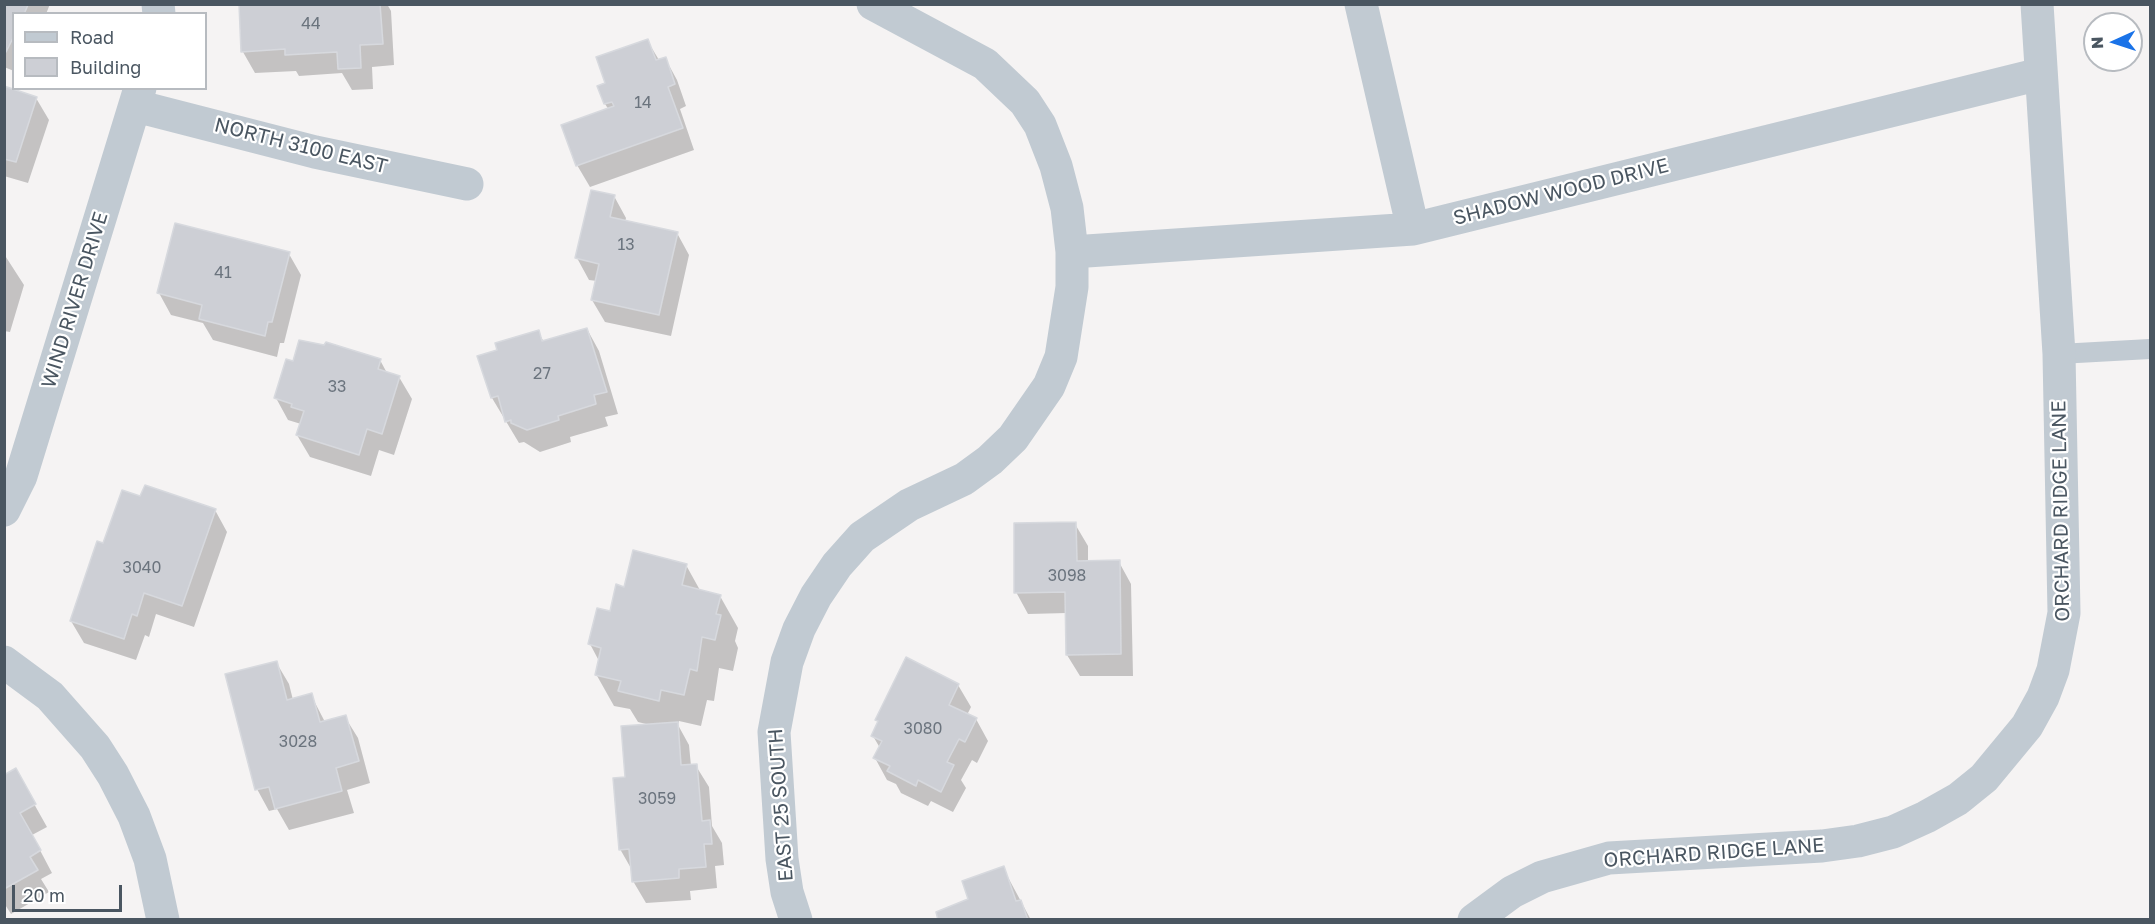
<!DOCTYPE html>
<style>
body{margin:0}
#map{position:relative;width:2155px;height:924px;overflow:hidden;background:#f5f3f3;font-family:"Golos Text",sans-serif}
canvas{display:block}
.frame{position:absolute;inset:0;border:6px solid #4a5661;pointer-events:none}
.legend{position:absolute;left:12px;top:12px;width:195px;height:78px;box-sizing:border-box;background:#fff;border:2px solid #b7bbc0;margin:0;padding:8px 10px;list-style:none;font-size:18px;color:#4a5661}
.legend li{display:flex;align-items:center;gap:12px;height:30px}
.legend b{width:30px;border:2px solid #b7bbc0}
.north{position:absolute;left:2083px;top:12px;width:60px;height:60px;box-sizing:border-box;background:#fff;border:2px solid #b7bbc0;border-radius:50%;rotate:267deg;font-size:16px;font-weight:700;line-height:24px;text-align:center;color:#4a5661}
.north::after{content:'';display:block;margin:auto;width:21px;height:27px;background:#1a73e8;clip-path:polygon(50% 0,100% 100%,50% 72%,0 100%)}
.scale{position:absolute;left:12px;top:885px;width:110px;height:27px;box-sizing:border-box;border:3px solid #4a5661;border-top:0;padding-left:8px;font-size:18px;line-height:21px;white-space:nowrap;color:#4a5661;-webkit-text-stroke:4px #fff;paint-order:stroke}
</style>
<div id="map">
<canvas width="2155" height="924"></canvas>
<div class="frame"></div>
<ul class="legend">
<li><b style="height:8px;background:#c1cad2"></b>Road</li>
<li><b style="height:16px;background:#cdcfd5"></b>Building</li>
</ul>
<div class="north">N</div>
<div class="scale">20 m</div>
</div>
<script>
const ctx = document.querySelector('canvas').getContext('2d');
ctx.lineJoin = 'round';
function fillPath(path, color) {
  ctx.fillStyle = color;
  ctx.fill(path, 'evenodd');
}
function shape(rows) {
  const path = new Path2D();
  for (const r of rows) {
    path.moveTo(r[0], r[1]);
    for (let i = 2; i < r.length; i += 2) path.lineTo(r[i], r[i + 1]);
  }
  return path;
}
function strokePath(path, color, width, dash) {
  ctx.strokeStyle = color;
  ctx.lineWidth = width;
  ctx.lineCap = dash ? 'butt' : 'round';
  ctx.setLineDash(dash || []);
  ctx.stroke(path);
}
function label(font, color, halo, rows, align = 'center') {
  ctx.font = font + ' "Golos Text",sans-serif';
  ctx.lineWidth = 4.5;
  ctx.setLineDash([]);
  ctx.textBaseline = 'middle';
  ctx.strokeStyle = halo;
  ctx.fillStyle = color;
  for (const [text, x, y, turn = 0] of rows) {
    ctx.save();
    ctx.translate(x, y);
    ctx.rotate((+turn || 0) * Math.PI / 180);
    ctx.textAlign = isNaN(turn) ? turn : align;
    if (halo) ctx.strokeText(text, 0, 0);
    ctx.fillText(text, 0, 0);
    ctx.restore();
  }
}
fillPath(shape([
 [4,4,50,4,46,14,14,14,14,71,4,67],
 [240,4,387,4,391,11,394,65,372,67,373,89,352,90,342,73,299,76,296,71,255,73,243,52],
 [647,40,659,60,665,58,677,80,686,106,680,109,694,150,590,187,577,165,609,110,605,104,607,84],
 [4,88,36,98,49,120,28,183,4,176],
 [614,196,626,218,625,222,677,233,689,255,671,336,605,322,592,300,597,281,589,280,577,258],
 [4,254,24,285,10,332,4,331],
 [289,254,301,275,284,343,280,343,277,357,213,340,203,323,171,315,159,293],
 [587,329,599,351,618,414,605,417,608,426,570,437,571,442,540,452,524,442,519,443,492,398,479,357,538,332,544,342],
 [380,360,387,373,399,377,412,399,394,455,379,450,371,476,310,457,297,435,301,424,288,420,276,398,294,362],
 [141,498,215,510,227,532,194,627,156,614,149,637,145,635,136,660,84,643,71,621,104,545],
 [1075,524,1088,546,1088,562,1119,562,1131,584,1133,676,1080,676,1067,655,1067,613,1028,614,1016,592],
 [686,565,701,592,720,596,738,628,735,641,738,648,733,671,719,668,714,701,707,700,701,726,679,721,678,725,689,745,691,766,696,766,709,787,712,826,722,843,724,865,715,866,717,888,690,891,691,900,646,903,633,881,632,870,620,849,627,779,650,725,638,722,630,709,614,706,596,674,599,661,590,644,625,589],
 [276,662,289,684,293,700,311,695,325,722,345,717,358,738,370,783,347,790,354,813,289,830,277,809,269,811,257,789],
 [958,685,971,707,967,715,976,719,988,741,977,763,972,760,961,780,966,788,953,812,931,801,928,806,901,793,896,784,887,780,875,758,880,748,873,736,879,723,876,720],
 [15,770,47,827,32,835,52,873,41,879,49,892,11,914,4,903,4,776],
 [1003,868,1031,920,940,920,970,899]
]), '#0003');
const building = shape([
 [4,4,28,5,24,14,14,14,14,36,6,52,4,4],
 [239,4,380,4,383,44,360,45,361,68,338,69,337,52,285,55,285,49,241,52,239,4],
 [648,39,656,60,666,57,675,84,668,87,683,128,576,166,561,125,614,106,612,102,604,104,597,86,605,83,596,57,648,39],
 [4,86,37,97,16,162,4,159,4,86],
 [591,190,615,195,610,217,678,232,659,315,591,300,599,264,575,258,591,190],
 [175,223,290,252,272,322,268,322,265,336,199,319,202,305,157,293,175,223],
 [587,328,607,392,594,395,596,404,558,416,559,420,527,430,511,423,511,420,505,422,498,396,491,398,477,356,497,350,495,343,539,330,542,341,587,328],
 [299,340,324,345,326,342,381,359,378,369,400,376,382,434,367,429,359,455,296,435,304,411,291,407,292,404,274,398,286,359,293,361,299,340],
 [145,485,216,509,182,606,144,593,137,616,132,614,124,639,70,621,97,541,103,543,122,490,140,496,145,485],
 [1076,522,1077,561,1120,560,1121,654,1066,655,1065,592,1014,593,1014,523,1076,522],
 [633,550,687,564,682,585,721,595,716,614,721,615,715,640,702,637,697,671,690,669,684,695,661,690,659,701,618,691,621,681,595,675,601,648,588,644,597,608,610,611,616,584,624,587,633,550],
 [906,657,959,684,949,705,977,718,965,742,959,739,947,762,954,765,941,792,918,780,916,786,887,771,890,766,873,758,882,741,871,736,878,721,875,720,906,657],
 [277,661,287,700,312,693,320,722,346,715,359,761,336,768,342,791,275,809,269,787,255,790,225,674,277,661],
 [678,722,681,765,697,764,702,821,710,820,712,844,704,844,706,867,679,869,679,878,632,882,629,849,619,850,613,778,625,777,621,726,678,722],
 [16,768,36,804,20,813,41,850,30,857,38,870,4,889,4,775,16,768],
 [1004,866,1016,901,1021,900,1028,920,938,920,936,912,968,899,962,881,1004,866]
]);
fillPath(building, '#cdcfd5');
strokePath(building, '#d7d9de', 1.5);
strokePath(shape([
 [2059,354,2150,349]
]), '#c1cad2', 20);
strokePath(shape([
 [158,4,159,14],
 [1361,4,1413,229],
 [136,106,315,152,467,184],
 [1072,252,1413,229,2040,74],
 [4,510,21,476,140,88],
 [4,662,50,696,95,747,113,775,134,816,150,859,163,920],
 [796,920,787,892,782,859,774,732,787,662,799,629,816,596,837,565,862,537,909,505,964,479,990,460,1013,438,1049,386,1061,357,1072,287,1072,252,1067,208,1056,166,1040,125,1025,102,985,64,873,4],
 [1474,920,1512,892,1542,877,1609,858,1822,846,1858,841,1893,832,1926,817,1958,799,1984,778,2027,726,2043,697,2053,670,2064,613,2059,354,2037,4]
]), '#c1cad2', 33);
label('16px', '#6b747e', null, [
 ["44",311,24],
 ["14",643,103],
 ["13",626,245],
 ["41",223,273],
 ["27",542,374],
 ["33",337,387],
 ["3040",142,568],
 ["3098",1067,576],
 ["3080",923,729],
 ["3028",298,742],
 ["3059",657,799]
]);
label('20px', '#4a5661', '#fff', [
 ["NORTH 3100 EAST",301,146,14],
 ["SHADOW WOOD DRIVE",1561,192,-14],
 ["WIND RIVER DRIVE",75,300,-73],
 ["ORCHARD RIDGE LANE",2061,511,-91],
 ["EAST 25 SOUTH",781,805,-94],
 ["ORCHARD RIDGE LANE",1714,853,-4]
]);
</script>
